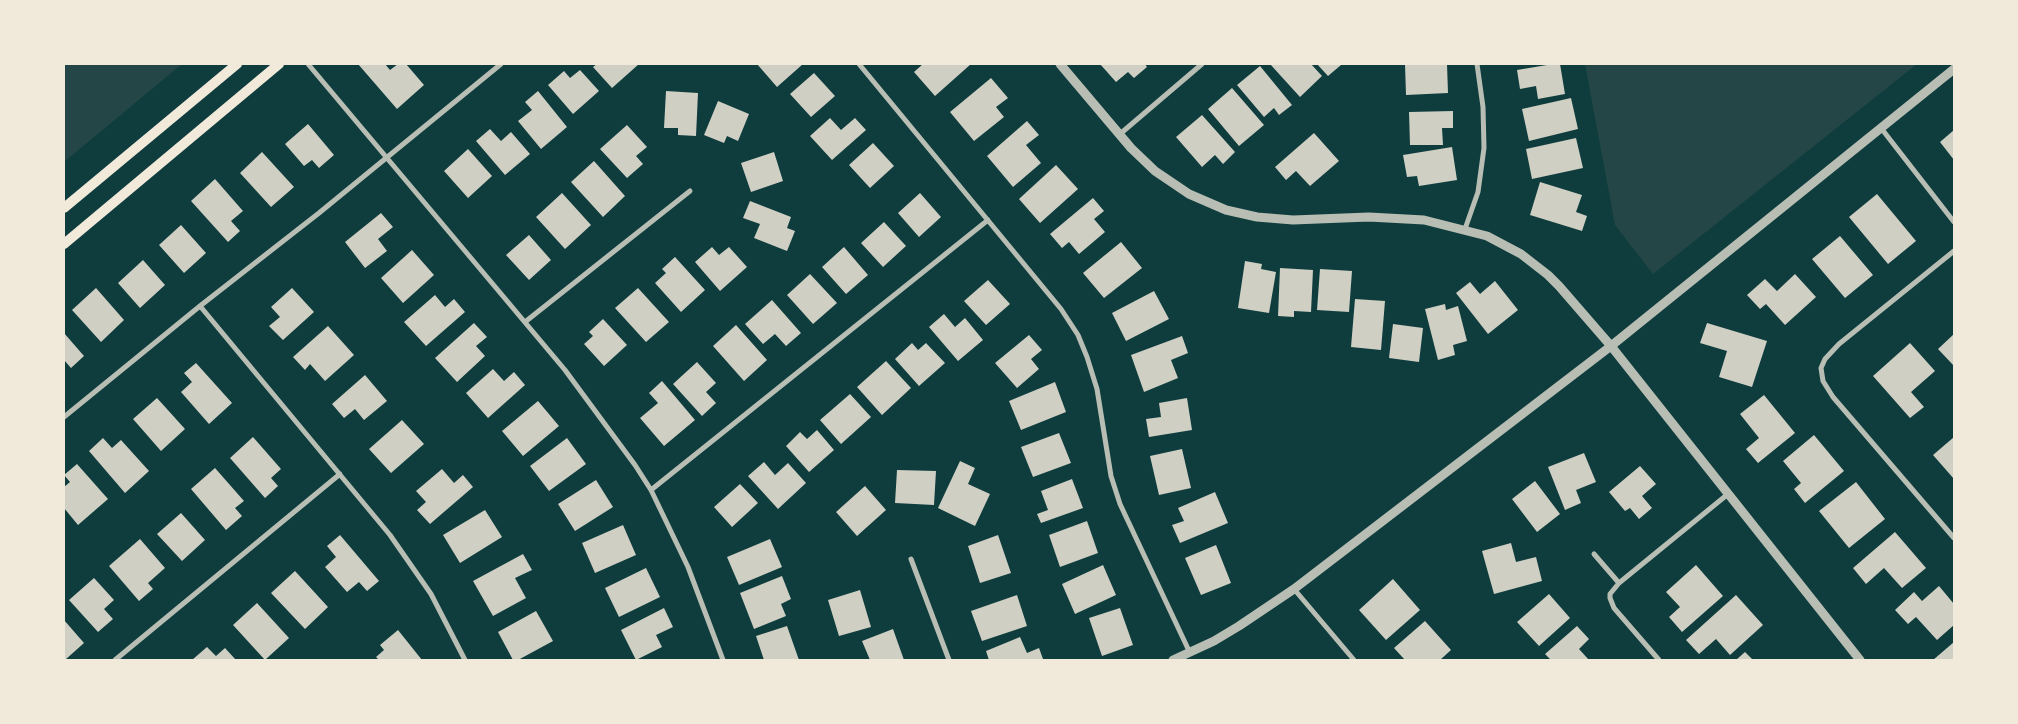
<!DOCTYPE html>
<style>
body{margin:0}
#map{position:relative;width:2018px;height:724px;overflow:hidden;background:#0f3d3e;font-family:"Space Grotesk",sans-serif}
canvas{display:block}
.frame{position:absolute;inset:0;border:65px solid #f1e9da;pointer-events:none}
</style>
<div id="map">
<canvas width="2018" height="724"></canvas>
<div class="frame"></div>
</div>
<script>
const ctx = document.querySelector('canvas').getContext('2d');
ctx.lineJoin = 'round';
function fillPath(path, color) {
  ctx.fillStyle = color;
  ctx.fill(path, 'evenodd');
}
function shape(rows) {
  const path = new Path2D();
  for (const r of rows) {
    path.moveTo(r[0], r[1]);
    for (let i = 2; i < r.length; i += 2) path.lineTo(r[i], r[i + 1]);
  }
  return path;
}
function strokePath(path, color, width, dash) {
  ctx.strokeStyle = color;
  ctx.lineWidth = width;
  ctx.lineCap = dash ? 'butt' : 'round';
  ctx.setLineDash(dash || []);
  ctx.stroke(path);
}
fillPath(shape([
 [64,64,182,64,64,162],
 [1585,64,1917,64,1653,274,1615,225]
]), '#244646');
fillPath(shape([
 [358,64,385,64,390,70,398,64,406,64,424,85,397,109],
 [597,64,639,64,612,88,593,67],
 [757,64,803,64,777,87],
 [923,64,971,64,935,96,914,72],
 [1100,64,1145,64,1147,67,1134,78,1128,72,1116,82],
 [1270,64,1311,64,1322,76,1300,97],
 [1317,64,1340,64,1341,65,1328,76],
 [1405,64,1447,64,1448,93,1406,95],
 [1553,64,1560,64,1565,94,1538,99,1536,86,1520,89,1517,70],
 [1260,66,1292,105,1279,115,1274,108,1264,117,1237,85],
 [580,70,599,91,573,114,548,85,564,71,570,78],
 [814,73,835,96,811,117,790,94],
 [991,78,1008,98,996,107,1004,117,974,141,950,112],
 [1232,88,1264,125,1239,146,1208,109],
 [538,91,567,127,541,149,518,121,532,110,525,102],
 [666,91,698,93,696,136,678,135,678,128,664,128],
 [1571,98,1578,129,1529,141,1522,109],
 [718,101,749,114,738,141,727,136,724,143,704,135],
 [1453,111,1453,128,1442,128,1443,145,1410,145,1409,112],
 [1202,115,1235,152,1223,164,1215,155,1202,167,1176,137],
 [830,118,841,130,855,118,866,130,832,160,810,136],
 [1027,121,1039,135,1026,145,1041,163,1013,187,987,156],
 [308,124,334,155,319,168,312,160,304,166,285,144],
 [627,125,647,147,636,156,643,164,627,178,600,149],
 [490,129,501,141,511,132,530,154,505,175,476,141],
 [1954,130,1954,160,1940,142],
 [1314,133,1339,161,1310,186,1296,171,1286,180,1275,167],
 [1576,138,1583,168,1532,179,1526,149],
 [873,143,894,166,870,188,849,165],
 [1452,147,1457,180,1419,186,1417,176,1407,177,1403,155],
 [468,149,492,176,468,198,444,171],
 [262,152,294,187,271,207,240,173],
 [774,152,783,181,751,192,741,163],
 [594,161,625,196,603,217,571,182],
 [1056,165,1078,189,1040,223,1019,199],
 [215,179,243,211,231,221,240,231,228,242,191,201],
 [1540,182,1582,195,1576,212,1587,216,1582,231,1530,215],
 [562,193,591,225,565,249,536,217],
 [920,193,941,217,919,237,898,213],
 [1877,194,1916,241,1888,264,1849,217],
 [1093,198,1104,211,1094,219,1105,232,1079,254,1069,242,1062,248,1050,234],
 [750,201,791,217,787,228,795,231,787,251,754,238,760,224,743,218],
 [381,213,393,227,378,239,387,251,365,268,345,242],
 [884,222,906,246,883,267,861,243],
 [181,225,206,253,184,273,159,245],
 [529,235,551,260,529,280,506,255],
 [1840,236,1873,275,1845,298,1812,259],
 [1121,242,1142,268,1104,298,1083,273],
 [712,247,719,255,729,247,747,267,720,291,695,262],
 [844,247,868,275,846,294,822,267],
 [412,250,434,275,403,303,381,278],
 [675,257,705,290,681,312,655,283,666,273,662,269],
 [143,260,165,285,140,308,118,283],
 [1245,261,1262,264,1261,269,1276,272,1269,313,1238,308],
 [1280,268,1313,270,1311,312,1294,311,1294,317,1278,316],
 [1320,269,1352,271,1349,312,1317,310],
 [810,274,837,303,813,324,787,295],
 [1795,274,1816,297,1785,325,1766,304,1760,309,1747,295,1765,279,1777,291],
 [988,280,1010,304,986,325,964,301],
 [1495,281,1518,310,1488,334,1456,293,1470,282,1480,294],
 [96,288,124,320,101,342,72,310],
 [292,288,314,312,283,340,269,326,280,317,271,307],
 [638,288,669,322,646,342,615,308],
 [1154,291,1169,319,1126,341,1112,313],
 [435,295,445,307,454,299,465,312,426,346,404,322],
 [1355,299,1385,301,1381,350,1351,347],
 [772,300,801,333,786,346,775,334,763,344,745,324],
 [1445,304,1446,310,1458,306,1467,341,1453,345,1455,355,1438,360,1425,309],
 [944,314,955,327,965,318,983,340,958,361,929,327],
 [603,319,627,345,604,366,584,344,593,336,589,332],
 [474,323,487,337,476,346,485,356,457,382,435,358],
 [1707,323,1767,341,1752,387,1719,377,1727,351,1700,343],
 [1393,324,1423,328,1419,362,1389,358],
 [736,325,767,360,744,381,713,346],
 [328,326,354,355,325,381,310,364,305,370,293,357],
 [64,333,84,356,71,368,64,360],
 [1954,334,1954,366,1938,349],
 [1029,335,1042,350,1031,359,1039,369,1017,388,995,363],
 [1182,336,1188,353,1171,360,1178,378,1144,392,1131,355],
 [912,343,918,350,926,343,945,363,919,386,895,359],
 [1910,343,1935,371,1911,392,1924,407,1910,418,1873,376],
 [886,361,911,388,882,415,857,387],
 [697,362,716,383,706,392,716,403,702,416,673,384],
 [196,363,232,403,209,424,181,392,192,382,184,373],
 [493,369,504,381,514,372,525,385,488,418,466,393],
 [365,375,387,401,364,420,355,409,344,418,332,404],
 [662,381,695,420,664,446,640,418,658,403,649,393],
 [1055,382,1066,412,1021,430,1009,401],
 [850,394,871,417,841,444,820,420],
 [1764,395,1795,433,1758,463,1746,449,1759,438,1740,414],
 [157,398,185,429,161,451,133,419],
 [1187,398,1192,430,1149,437,1146,419,1161,417,1159,403],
 [538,401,559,426,523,456,502,431],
 [402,420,424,444,391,473,369,449],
 [817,430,834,450,809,472,786,446,800,432,807,439],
 [1059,433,1071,463,1033,477,1021,447],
 [1814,435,1844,471,1805,503,1794,489,1801,483,1783,461],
 [253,437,281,469,271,478,278,486,265,498,230,458],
 [1954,437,1954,479,1933,455],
 [103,438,112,448,121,440,149,471,125,493,89,451],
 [567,438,586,464,549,491,530,466],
 [1182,449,1191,488,1159,495,1150,456],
 [1584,453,1596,482,1576,490,1581,503,1565,510,1548,467],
 [960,461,975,468,968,484,990,494,975,526,938,508],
 [764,462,775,475,788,463,806,483,778,509,748,476],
 [77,464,108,499,78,525,64,508,64,487,70,482,64,475],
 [1640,466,1656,484,1642,496,1652,508,1639,519,1630,508,1625,511,1609,492],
 [215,468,244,501,235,508,242,516,226,530,191,489],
 [442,469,454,483,463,475,473,487,430,524,417,510,426,502,416,491],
 [897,470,936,471,934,505,895,503],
 [1072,479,1083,508,1041,523,1037,514,1048,510,1041,491],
 [596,480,613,507,575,531,558,504],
 [1535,481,1560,514,1537,532,1512,499],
 [1856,482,1885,519,1849,548,1819,511],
 [740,484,758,503,732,527,714,507],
 [865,486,886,510,857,536,836,512],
 [1215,492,1228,523,1180,543,1172,525,1184,521,1178,508],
 [485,510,502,537,460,563,443,535],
 [181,513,205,540,182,561,157,534],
 [1087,521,1098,553,1060,567,1049,535],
 [623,525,636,555,595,573,582,543],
 [1895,532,1926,568,1902,588,1884,568,1866,584,1853,568],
 [340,535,379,581,367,591,359,582,347,592,325,567,336,557,327,546],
 [998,535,1011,573,980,583,968,546],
 [140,539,165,568,148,583,153,589,139,601,109,566],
 [770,539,782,567,739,585,727,557],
 [1511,543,1516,562,1536,557,1542,581,1494,594,1482,551],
 [1216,545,1231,583,1201,595,1185,558],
 [523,554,532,570,515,578,526,598,493,616,473,581],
 [1103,565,1116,595,1075,614,1062,584],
 [1696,565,1723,596,1682,632,1669,617,1680,607,1666,592],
 [646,568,660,597,619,617,605,588],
 [295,571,328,607,305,629,271,593],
 [782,576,791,599,781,604,786,616,754,629,740,593],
 [94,578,114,600,104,609,113,619,98,632,69,600],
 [1393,579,1420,610,1386,640,1359,610],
 [1939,586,1954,604,1954,625,1937,640,1916,617,1908,624,1895,610,1914,592,1922,601],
 [860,590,871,627,839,636,828,600],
 [1549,594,1570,618,1539,646,1517,622],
 [1017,595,1027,626,982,641,971,611],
 [1736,595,1763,625,1730,655,1716,639,1699,654,1686,640],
 [257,603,289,638,265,660,233,625],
 [664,608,673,627,656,635,662,647,636,660,621,630],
 [1120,608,1133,645,1102,656,1089,618],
 [536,611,553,641,518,660,513,660,498,632],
 [64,620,84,643,65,660,64,660],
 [1425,621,1451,650,1440,660,1405,660,1394,648],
 [787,626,799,660,764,660,756,636],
 [1577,626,1589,639,1579,649,1589,660,1551,660,1545,654],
 [893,629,904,660,870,660,862,641],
 [398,630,422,660,379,660,376,657,384,650,380,645],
 [1020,637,1027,653,1039,648,1043,659,989,660,986,651],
 [1954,642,1954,660,1933,660],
 [207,647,216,656,225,648,236,660,192,660],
 [1745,652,1753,660,1736,660]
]), '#cfcfc3');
strokePath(shape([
 [308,64,565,370,635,465,651,490,688,567,723,660],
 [859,64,1061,309,1078,335,1087,357,1097,389,1111,476,1120,504,1190,653],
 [1881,128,1954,222],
 [1120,134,1202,64],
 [1465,229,1478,192,1484,148,1483,107,1477,64],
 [1954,251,1839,344,1825,359,1821,368,1823,381,1833,397,1954,538],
 [200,306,390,535,431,594,465,660],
 [525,322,690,191],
 [64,417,200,306,319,213,501,64],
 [651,490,988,220],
 [1594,554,1619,583],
 [911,559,949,660],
 [1294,589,1354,660],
 [115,660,340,474],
 [1659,660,1614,608,1610,598,1610,594,1619,583,1728,494]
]), '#b8beb3', 5);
strokePath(shape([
 [1060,64,1131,148,1155,171,1189,194,1226,210,1257,217,1293,220,1369,217,1424,220,1487,236,1521,254,1548,275,1559,286,1611,346,1860,660],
 [1173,660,1214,641,1239,626,1294,589,1611,346,1954,69]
]), '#b8beb3', 9);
strokePath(shape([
 [64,208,237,64],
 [64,244,279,64]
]), '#f1e9da', 10);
</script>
